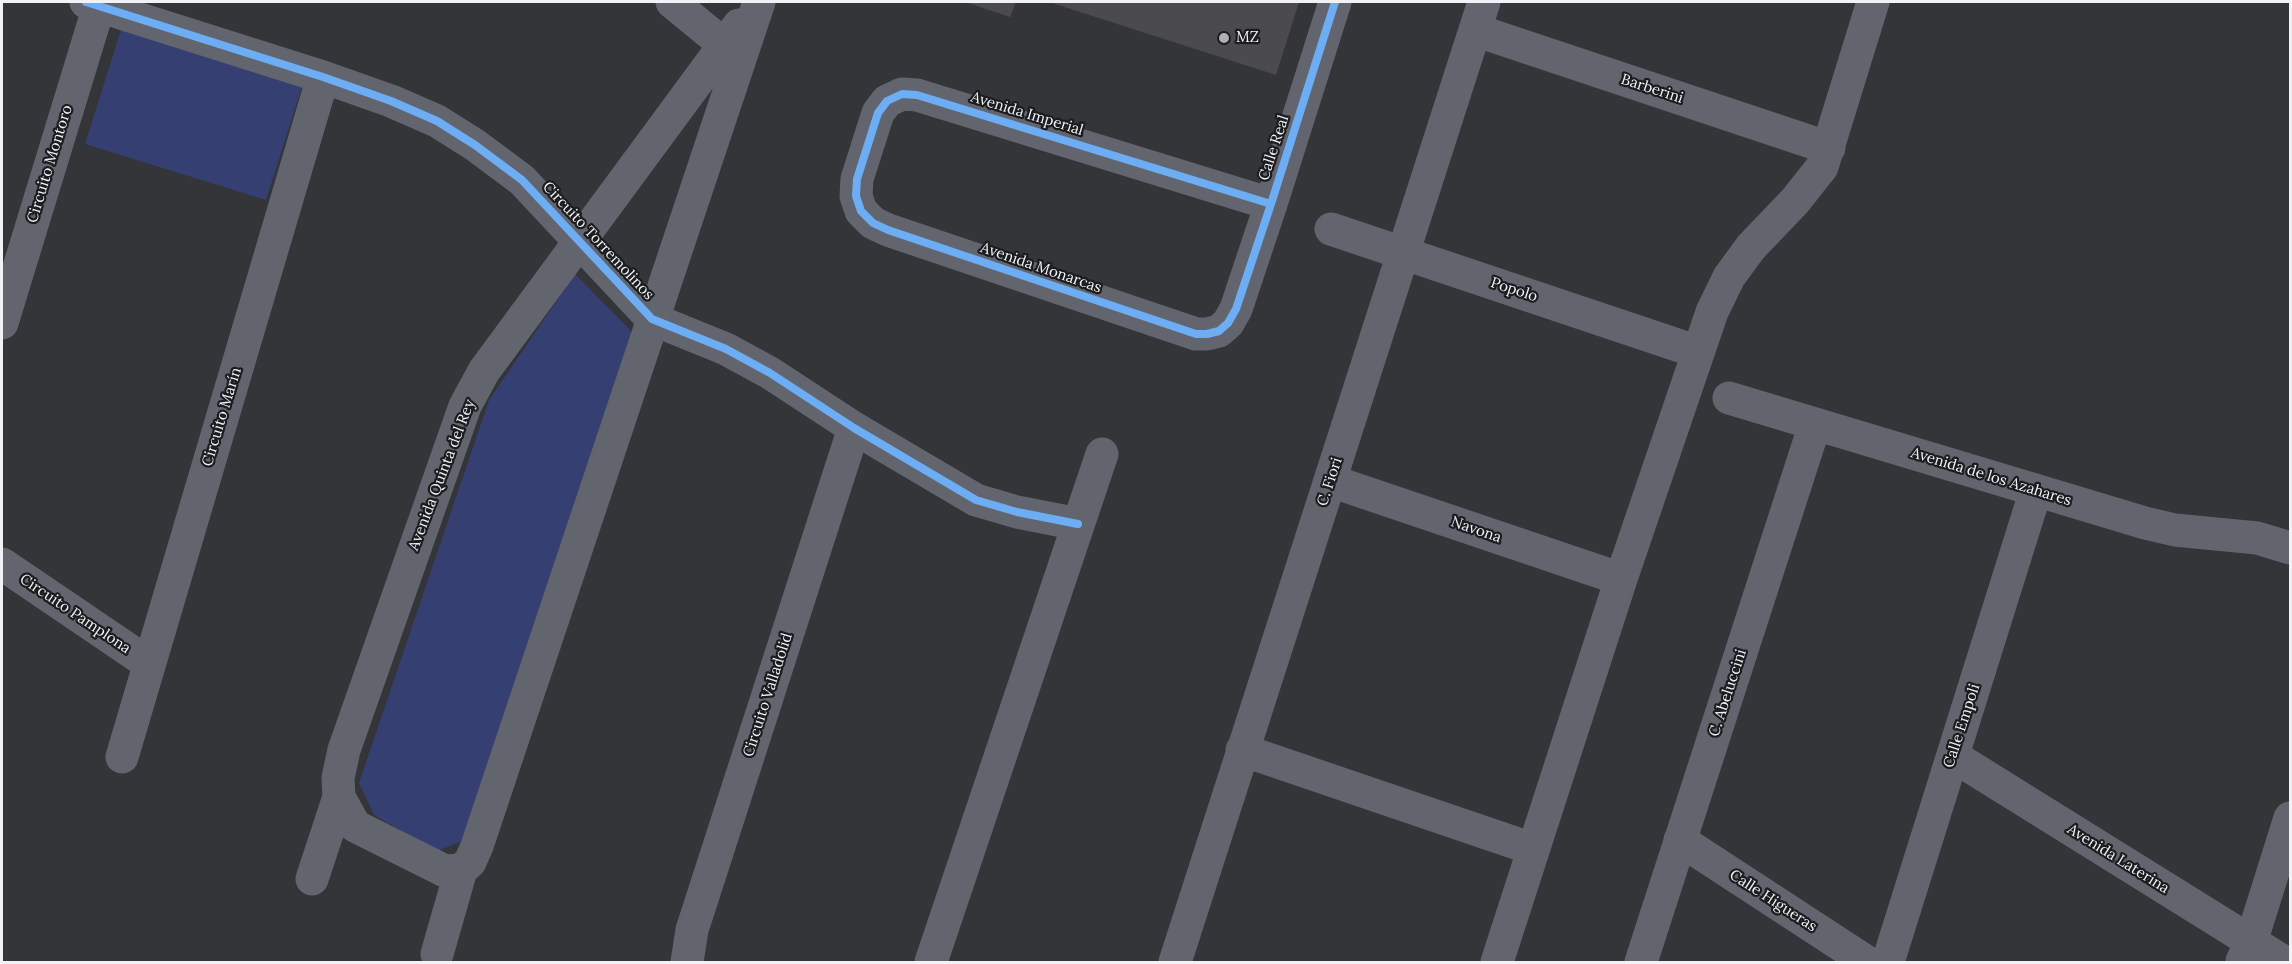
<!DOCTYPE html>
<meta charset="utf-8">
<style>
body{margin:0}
#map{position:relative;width:2292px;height:964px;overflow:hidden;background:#343538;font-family:Lora,serif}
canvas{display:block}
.frame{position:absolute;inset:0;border:3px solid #f1f2f6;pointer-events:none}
</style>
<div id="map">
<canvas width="2292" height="964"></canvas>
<div class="frame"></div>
</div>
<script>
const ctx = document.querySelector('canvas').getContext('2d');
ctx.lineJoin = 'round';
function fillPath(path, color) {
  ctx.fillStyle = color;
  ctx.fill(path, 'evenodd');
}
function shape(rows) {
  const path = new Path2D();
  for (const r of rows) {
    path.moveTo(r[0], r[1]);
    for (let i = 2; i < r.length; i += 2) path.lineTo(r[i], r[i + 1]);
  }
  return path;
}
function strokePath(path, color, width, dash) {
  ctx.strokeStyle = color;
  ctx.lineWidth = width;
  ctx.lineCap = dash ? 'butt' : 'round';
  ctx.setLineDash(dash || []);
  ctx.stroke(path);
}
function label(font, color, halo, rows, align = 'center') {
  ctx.font = font + ' Lora,serif';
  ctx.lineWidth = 4.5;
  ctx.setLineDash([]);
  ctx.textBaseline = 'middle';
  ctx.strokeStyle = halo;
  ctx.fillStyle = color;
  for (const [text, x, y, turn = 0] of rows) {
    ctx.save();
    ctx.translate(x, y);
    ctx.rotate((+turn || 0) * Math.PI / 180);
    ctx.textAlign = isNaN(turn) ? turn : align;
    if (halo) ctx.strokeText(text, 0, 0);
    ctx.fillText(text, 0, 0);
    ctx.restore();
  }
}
fillPath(shape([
 [125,17,306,74,266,200,85,144],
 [575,274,634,334,473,837,437,851,374,815,359,783,489,400]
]), '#353f72');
fillPath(shape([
 [965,2,1016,2,1010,17],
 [1049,2,1299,2,1276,75]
]), '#4b4b4d');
strokePath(shape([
 [86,2,323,77,391,101,437,121,475,145,522,180,652,319,726,349,770,373,854,428,976,500,1017,512,1078,524],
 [672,2,739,57],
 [1475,30,1829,148],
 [1271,204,917,95,902,94,887,101,878,113,857,179,856,196,861,211,873,223,888,230,1196,334,1207,334,1219,331,1228,323,1236,309,1271,204,1335,2],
 [1331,229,1698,352],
 [2,323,99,6],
 [1729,398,2145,523,2175,530,2257,538,2290,548],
 [1331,481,1621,579],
 [2,564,148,663],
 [1242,750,1533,849],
 [1953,756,2284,962],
 [122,757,323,77],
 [339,797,355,826,445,871,461,870],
 [1680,840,1867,962],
 [312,879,339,797,338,778,344,750,465,406,484,371,739,25],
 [437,954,461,870,470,862,477,846,759,2],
 [2242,961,2251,942,2290,818],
 [687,962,692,930,854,428],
 [931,962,1102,454],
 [1175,962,1484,2],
 [1497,962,1621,579,1712,312,1729,277,1751,247,1795,201,1822,167,1873,2],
 [1641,962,1815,424],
 [1888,962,2036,490]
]), '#62656e', 33);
strokePath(shape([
 [86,2,323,77,391,101,437,121,475,145,522,180,652,319,726,349,770,373,854,428,976,500,1017,512,1078,524],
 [1271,204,917,95,902,94,887,101,878,113,857,179,856,196,861,211,873,223,888,230,1196,334,1207,334,1219,331,1228,323,1236,309,1271,204,1335,2]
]), '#6dadf4', 8);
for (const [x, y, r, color] of [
 [1224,38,6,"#afb0b4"]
]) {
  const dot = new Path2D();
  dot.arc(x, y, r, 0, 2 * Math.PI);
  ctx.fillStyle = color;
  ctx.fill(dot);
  strokePath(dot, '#1b1c1f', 2);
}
label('15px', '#f1f2f6', '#1b1c1f', [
 ["MZ",1236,38]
], 'left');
label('15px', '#f1f2f6', '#1b1c1f', [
 ["Barberini",1652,89,18],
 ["Avenida Imperial",1027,114,17],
 ["Calle Real",1274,148,-72],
 ["Circuito Montoro",50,164,-73],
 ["Circuito Torremolinos",598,241,47],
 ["Avenida Monarcas",1041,268,19],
 ["Popolo",1514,290,18],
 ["Circuito Marín",222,417,-73],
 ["Avenida Quinta del Rey",442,475,-69],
 ["Avenida de los Azahares",1991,477,17],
 ["C. Fiori",1330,482,-72],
 ["Navona",1476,530,19],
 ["Circuito Pamplona",75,614,34],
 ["C. Abeluccini",1728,693,-72],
 ["Circuito Valladolid",768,695,-72],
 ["Calle Empoli",1962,726,-72],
 ["Avenida Laterina",2118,859,32],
 ["Calle Higueras",1773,901,33]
]);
</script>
